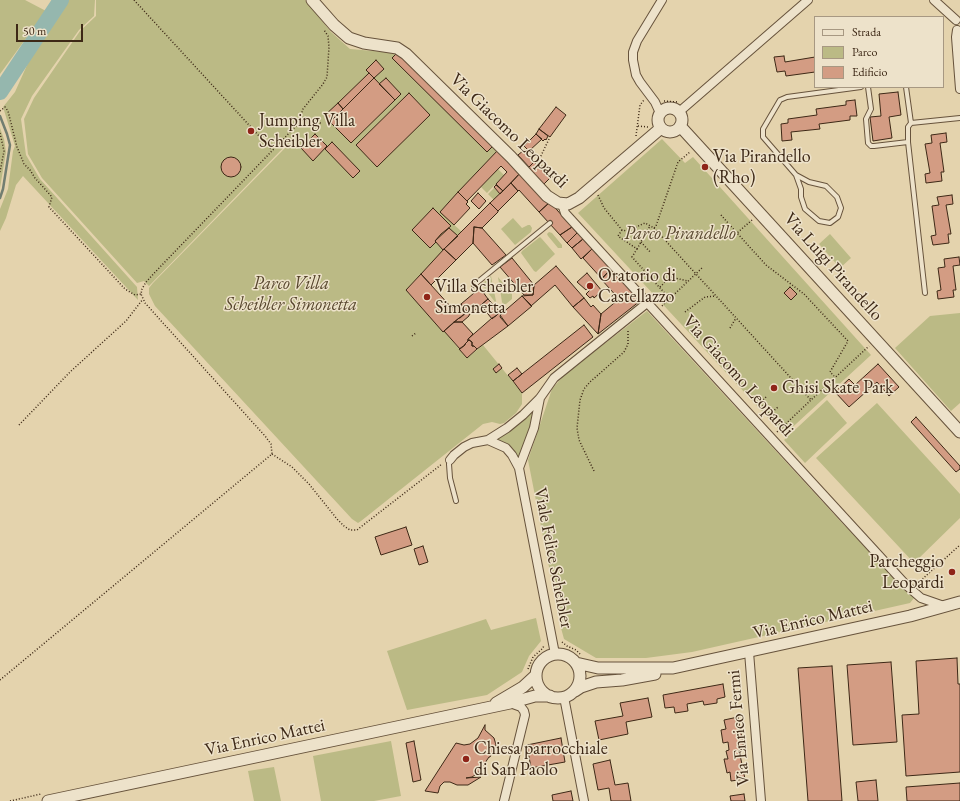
<!DOCTYPE html>
<style>
body{margin:0}
#map{position:relative;width:960px;height:801px;overflow:hidden;background:#e4d3ad;font-family:"EB Garamond",serif}
canvas{display:block}
.legend{position:absolute;left:814px;top:16px;width:130px;height:72px;box-sizing:border-box;background:#ede2ca;border:1px solid #a79882;margin:0;padding:5px 7px;list-style:none;font-size:12px;color:#3d2816}
.legend li{display:flex;align-items:center;gap:8px;height:20px}
.legend b{width:20px;border:1px solid #a79882}
.scale{position:absolute;left:16px;top:24px;width:67px;height:18px;box-sizing:border-box;border:2px solid #3d2816;border-top:0;padding-left:5px;font-size:12px;line-height:14px;white-space:nowrap;color:#3d2816;-webkit-text-stroke:3px #ede2ca;paint-order:stroke}
</style>
<div id="map">
<canvas width="960" height="801"></canvas>
<ul class="legend">
<li><b style="height:5px;background:#ede2ca"></b>Strada</li>
<li><b style="height:11px;background:#bbba85"></b>Parco</li>
<li><b style="height:11px;background:#d39c83"></b>Edificio</li>
</ul>
<div class="scale">50 m</div>
</div>
<script>
const ctx = document.querySelector('canvas').getContext('2d');
ctx.lineJoin = 'round';
function fillPath(path, color) {
  ctx.fillStyle = color;
  ctx.fill(path, 'evenodd');
}
function shape(rows) {
  const path = new Path2D();
  for (const r of rows) {
    if (r.length === 3) {
      path.moveTo(r[0] + r[2], r[1]);
      path.arc(r[0], r[1], r[2], 0, 2 * Math.PI);
      continue;
    }
    path.moveTo(r[0], r[1]);
    for (let i = 2; i < r.length; i += 2) path.lineTo(r[i], r[i + 1]);
  }
  return path;
}
function strokePath(path, color, width, dash) {
  ctx.strokeStyle = color;
  ctx.lineWidth = width;
  ctx.lineCap = dash ? 'butt' : 'round';
  ctx.setLineDash(dash || []);
  ctx.stroke(path);
}
function label(font, color, halo, rows, align = 'center') {
  ctx.font = font + ' "EB Garamond",serif';
  ctx.lineWidth = 3;
  ctx.setLineDash([]);
  ctx.textBaseline = 'middle';
  ctx.strokeStyle = halo;
  ctx.fillStyle = color;
  for (const [text, x, y, turn = 0] of rows) {
    ctx.save();
    ctx.translate(x, y);
    ctx.rotate((+turn || 0) * Math.PI / 180);
    ctx.textAlign = isNaN(turn) ? turn : align;
    if (halo) ctx.strokeText(text, 0, 0);
    ctx.fillText(text, 0, 0);
    ctx.restore();
  }
}
fillPath(shape([
 [0,0,25,0,46,11,0,74],
 [67,0,95,0,94,16,79,30,32,96,21,119,26,155,40,179,137,287,138,300,23,176,16,185,6,218,0,231,0,209,8,189,13,151,15,146,3,107,15,92,32,54],
 [96,0,305,0,331,32,350,49,397,53,498,151,440,212,462,232,406,290,443,331,444,331,467,358,483,345,522,393,522,404,516,413,504,423,500,424,492,422,483,424,361,521,358,523,352,519,155,306,149,294,149,288,153,283,283,150,288,145,293,145,291,144,286,145,149,286,144,281,137,283,42,178,28,154,24,119,34,98,80,31,96,16],
 [0,128,4,139,6,152,0,188],
 [662,139,685,163,693,157,871,355,784,435,578,213],
 [498,169,504,175,487,193,481,187],
 [494,188,500,194,494,200,488,194],
 [513,218,522,228,528,225,530,225,532,228,531,232,515,245,501,229],
 [549,232,552,233,562,245,562,248,558,248,548,236,547,234],
 [830,234,851,258,840,268,819,244],
 [540,237,542,239,555,254,536,272,534,271,521,253,522,251],
 [491,276,496,301,495,302,482,285,483,283],
 [498,277,512,294,512,299,506,304,503,304,502,302],
 [647,311,842,523,914,598,910,603,692,652,646,658,596,658,564,639,561,628,528,460,552,389,564,375],
 [960,313,960,403,951,411,895,348,930,316],
 [827,400,847,423,805,463,784,440],
 [877,403,960,494,960,518,914,563,816,458],
 [536,407,532,423,520,459,507,445,492,439],
 [536,618,541,641,529,656,522,672,487,695,407,710,387,651,486,619,491,630],
 [391,741,401,796,374,801,321,801,313,756],
 [274,767,281,801,254,801,248,771]
]), '#bbba85');
strokePath(shape([
 [0,116,7,134,10,145,3,189,0,198]
]), '#727e71', 2.5);
strokePath(shape([
 [0,92,61,0]
]), '#95b7ae', 16);
const building = shape([
 [397,53,493,146,487,152,392,58,397,53],
 [784,56,785,62,815,57,815,72,786,76,785,71,777,72,774,57,784,56],
 [376,60,384,69,374,78,366,70,376,60],
 [369,73,374,78,343,109,338,103,369,73],
 [374,78,395,100,351,143,330,122,374,78],
 [386,78,401,94,395,100,379,84,386,78],
 [898,92,901,115,889,117,892,138,873,141,870,117,881,116,879,94,898,92],
 [409,93,430,115,377,167,356,145,409,93],
 [855,100,857,116,850,116,850,120,819,124,820,129,791,132,792,140,782,141,781,124,788,123,788,119,817,115,816,109,846,105,846,101,855,100],
 [338,103,343,109,330,122,324,116,338,103],
 [556,107,566,115,550,137,539,129,556,107],
 [539,129,548,136,546,140,545,139,543,141,536,134,539,129],
 [946,133,947,142,940,143,944,172,941,172,942,181,926,183,925,174,930,173,925,144,932,143,931,135,946,133],
 [315,134,327,146,313,161,301,148,315,134],
 [536,134,542,139,529,151,524,146,536,134],
 [332,142,360,171,353,178,325,149,332,142],
 [499,149,522,171,503,191,496,184,507,172,501,166,467,201,458,192,499,149],
 [524,150,534,162,529,167,518,155,524,150],
 [231,167,10],
 [534,162,550,178,544,184,528,168,534,162],
 [522,171,550,202,539,212,519,190,518,191,511,183,522,171],
 [511,183,518,191,498,211,490,203,511,183],
 [496,185,503,191,500,194,494,187,496,185],
 [458,192,468,202,466,204,470,208,454,225,440,212,458,192],
 [478,193,486,201,479,209,471,201,478,193],
 [952,195,953,204,946,205,951,234,948,234,949,243,933,245,931,236,936,235,932,206,939,205,937,197,952,195],
 [550,202,572,227,560,235,539,212,550,202],
 [490,203,498,211,498,212,482,228,474,227,473,243,456,260,444,249,490,203],
 [433,208,451,226,441,234,435,241,436,242,430,248,412,230,433,208],
 [474,227,482,228,506,255,492,265,473,243,474,227],
 [572,227,577,233,567,243,560,235,572,227],
 [449,228,458,236,443,250,435,241,449,228],
 [577,233,583,239,572,248,567,243,577,233],
 [583,239,592,249,581,259,572,248,583,239],
 [444,249,456,260,431,285,421,274,444,249],
 [592,249,611,269,602,279,583,258,592,249],
 [959,257,960,265,953,266,956,290,953,290,954,297,938,299,937,291,941,290,938,268,945,267,944,259,959,257],
 [512,258,534,285,533,295,524,295,500,267,512,258],
 [556,266,584,298,573,307,555,285,531,306,522,296,533,295,534,285,556,266],
 [611,269,640,301,598,334,601,314,619,299,601,279,611,269],
 [587,273,602,291,594,298,593,296,590,298,586,294,590,290,588,287,586,290,577,282,587,273],
 [421,274,451,307,451,306,454,309,461,304,467,312,460,318,459,318,443,332,406,290,421,274],
 [790,287,797,294,791,300,784,293,790,287],
 [480,288,488,299,469,315,469,316,462,322,454,322,467,312,461,304,480,288],
 [522,296,532,306,508,326,500,315,522,296],
 [584,298,591,307,593,305,601,314,598,334,573,307,584,298],
 [488,299,500,312,492,319,481,305,488,299],
 [500,312,501,314,500,317,508,326,477,349,474,346,472,346,472,342,469,340,468,341,468,339,492,318,496,316,500,312],
 [454,322,462,322,473,334,468,339,468,341,465,344,465,345,460,349,444,331,454,322],
 [584,325,593,337,522,393,513,381,584,325],
 [469,340,472,342,472,346,474,346,477,349,467,358,459,349,465,345,465,344,469,340],
 [499,364,502,368,496,373,493,369,499,364],
 [878,364,899,387,889,396,877,382,849,407,835,392,849,379,855,385,878,364],
 [517,368,522,374,513,381,508,375,517,368],
 [916,417,960,466,960,469,956,472,911,422,916,417],
 [406,527,412,545,381,555,375,537,406,527],
 [423,546,428,562,419,565,414,549,423,546],
 [957,658,958,684,960,684,960,772,906,776,902,715,919,714,916,661,957,658],
 [891,662,897,742,853,745,847,665,891,662],
 [832,666,842,801,808,801,798,668,832,666],
 [723,684,725,697,717,699,717,703,704,705,703,701,687,704,688,711,675,713,674,707,665,708,663,695,723,684],
 [648,698,652,717,626,722,628,734,599,740,595,721,623,716,620,703,648,698],
 [738,717,744,749,739,750,745,779,731,781,730,772,727,773,724,759,728,759,726,751,729,750,728,742,723,743,721,730,726,729,724,720,738,717],
 [485,725,485,730,494,738,496,745,490,757,489,757,478,773,472,777,466,778,481,777,468,785,457,785,450,782,444,782,440,786,438,793,425,791,456,743,464,745,470,744,478,738,485,725],
 [561,738,565,762,531,768,527,745,561,738],
 [414,741,421,780,413,782,406,743,414,741],
 [610,760,615,785,628,783,631,801,611,801,609,788,598,790,593,764,610,760],
 [876,780,878,801,858,801,856,782,876,780],
 [960,783,960,801,907,801,906,787,960,783],
 [571,791,573,801,553,801,552,795,571,791],
 [744,794,745,801,731,801,730,796,744,794]
]);
fillPath(building, '#d39c83');
strokePath(building, '#3d2816', 1);
const service = shape([
 [868,87,871,109,866,119,868,143,871,146,874,146,908,142],
 [906,87,911,123,960,118],
 [911,123,908,127,908,142,925,293],
 [796,175,801,189,801,197,805,209,819,221,830,223,838,217,841,208,837,197,826,186,809,182,796,175,763,137,763,129,780,100,787,97,861,87],
 [474,285,550,223],
 [450,460,449,464,450,478,456,501]
]);
const minor = shape([
 [934,0,956,20],
 [957,30,956,37,960,89],
 [679,112,808,0],
 [660,113,655,102,640,82,636,75,633,60,633,52,637,41,662,0],
 [562,204,565,213,906,585,921,598,944,606],
 [540,398,534,428,519,468,555,654],
 [488,440,506,448,512,455,519,468],
 [450,460,454,455,464,447,472,443,488,440,507,428,523,415,540,398,554,378,647,303],
 [749,652,761,801],
 [564,697,584,801],
 [504,801,525,715,524,711,521,707,510,703]
]);
const tertiary = shape([
 [312,0,334,25,349,38,364,43,397,48,406,54,511,157,547,196,558,203,568,204,579,198,661,128],
 [670,120,12],
 [680,126,960,432],
 [558,676,22],
 [576,663,598,668,673,668,910,616,960,602],
 [575,691,581,687,596,682,622,680,655,674],
 [496,703,523,687,536,675],
 [48,801,510,703,535,696,550,696]
]);
strokePath(service, '#67533c', 6);
strokePath(minor, '#67533c', 10);
strokePath(tertiary, '#67533c', 13);
strokePath(shape([
 [134,0,272,150],
 [664,101,678,102],
 [0,111,5,107,8,111,17,147,24,164,30,170,35,178,52,197,49,207,125,289,135,295,141,294],
 [303,121,313,119,322,124],
 [638,126,648,127],
 [0,133,4,151,0,172],
 [636,136,640,105,644,100],
 [549,139,539,160,539,163,557,182],
 [598,195,604,208,622,230,627,231,645,223,654,228,656,226,678,162,690,152],
 [721,215,737,233],
 [752,220,737,233,766,265,804,294,848,341,830,372,834,376],
 [654,228,811,400,869,346],
 [622,230,618,236,637,249,632,257,670,299],
 [641,242,651,253],
 [637,249,650,226],
 [660,287,670,277,688,281],
 [662,306,703,267],
 [685,312,705,297,716,296],
 [730,328,736,318],
 [412,336,416,333],
 [766,397,760,403,782,427],
 [770,414,778,407],
 [19,425,70,372,126,321,143,299],
 [777,432,811,400],
 [272,454,292,467,309,484,337,519,344,526,350,530,357,530,362,526,442,464],
 [594,471,579,440,577,428,580,400,584,389,590,382,624,352,628,344,628,330],
 [918,583,960,545],
 [562,642,567,646,576,650,580,654],
 [528,669,533,657,543,648,544,645],
 [0,680,272,454,271,444,265,436,145,303,141,294,142,289,146,282,160,267,296,126,303,121,301,115,303,109,323,84,327,77,329,47,328,36,324,30],
 [10,801,41,794]
]), '#3d2816', 1.5, [1, 2]);
strokePath(service, '#ede2ca', 4);
strokePath(minor, '#ede2ca', 8);
strokePath(tertiary, '#ede2ca', 11);
for (const [x, y, r, color] of [
 [251,131,4,"#8f2418"],
 [705,167,4,"#8f2418"],
 [590,286,4,"#8f2418"],
 [427,297,4,"#8f2418"],
 [774,388,4,"#8f2418"],
 [952,572,4,"#8f2418"],
 [466,759,4,"#8f2418"]
]) {
  const dot = new Path2D();
  dot.arc(x, y, r, 0, 2 * Math.PI);
  ctx.fillStyle = color;
  ctx.fill(dot);
  strokePath(dot, '#ede2ca', 1.5);
}
label('18px', '#3d2816', '#ede2ca', [
 ["Jumping Villa",259,121],
 ["Scheibler",259,142],
 ["Via Pirandello",713,157],
 ["(Rho)",713,178],
 ["Oratorio di",598,276],
 ["Castellazzo",598,297],
 ["Villa Scheibler",435,287],
 ["Simonetta",435,308],
 ["Ghisi Skate Park",782,388],
 ["Parcheggio",944,562,"right"],
 ["Leopardi",944,583,"right"],
 ["Chiesa parrocchiale",474,749],
 ["di San Paolo",474,770]
], 'left');
label('18px', '#3d2816', '#ede2ca', [
 ["Via Giacomo Leopardi",509,131,44],
 ["Via Luigi Pirandello",833,267,48],
 ["Via Giacomo Leopardi",738,376,48],
 ["Viale Felice Scheibler",553,558,79],
 ["Via Enrico Mattei",813,620,-13],
 ["Via Enrico Fermi",739,728,-95],
 ["Via Enrico Mattei",265,738,-12]
]);
label('italic 18px', '#56452c', '#ede2ca', [
 ["Parco Pirandello",680,234],
 ["Parco Villa",291,284],
 ["Scheibler Simonetta",291,305]
]);
</script>
